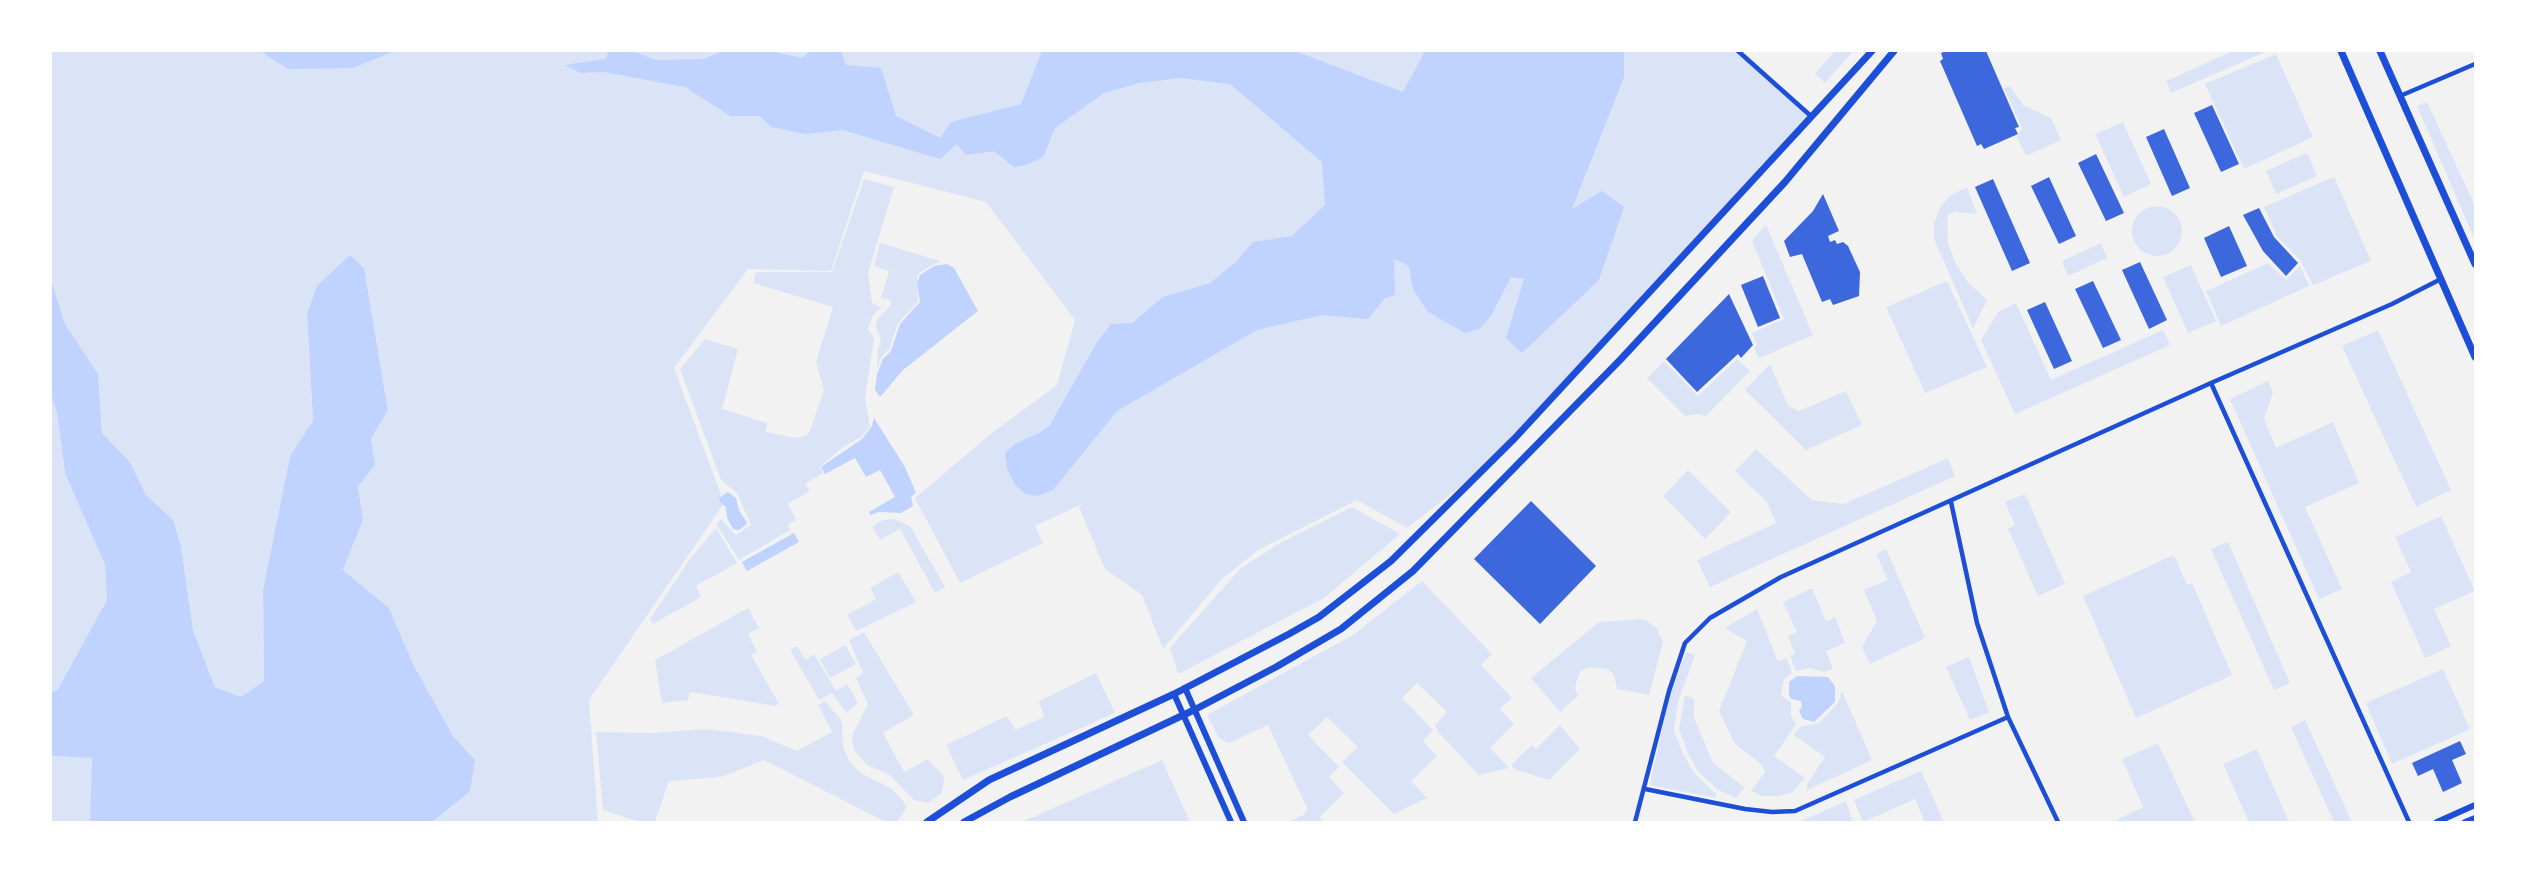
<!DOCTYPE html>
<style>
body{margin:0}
#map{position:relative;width:2526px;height:873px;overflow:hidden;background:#f2f2f2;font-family:Karla,sans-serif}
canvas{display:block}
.frame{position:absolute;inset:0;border:52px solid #fff;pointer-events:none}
</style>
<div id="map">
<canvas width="2526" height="873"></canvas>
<div class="frame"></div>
</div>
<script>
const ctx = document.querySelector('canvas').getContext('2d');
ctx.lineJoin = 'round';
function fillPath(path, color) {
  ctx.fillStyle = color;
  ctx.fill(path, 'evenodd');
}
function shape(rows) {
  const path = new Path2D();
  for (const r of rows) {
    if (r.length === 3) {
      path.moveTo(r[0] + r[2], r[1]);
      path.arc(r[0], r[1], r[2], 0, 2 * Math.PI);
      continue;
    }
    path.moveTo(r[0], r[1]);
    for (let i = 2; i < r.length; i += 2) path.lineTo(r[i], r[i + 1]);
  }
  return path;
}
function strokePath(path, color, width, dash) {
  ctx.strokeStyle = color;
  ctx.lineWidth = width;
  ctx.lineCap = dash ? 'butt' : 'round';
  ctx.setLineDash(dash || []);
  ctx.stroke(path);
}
fillPath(shape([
 [51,51,1737,51,1813,118,1483,469,1407,528,1357,500,1258,550,1221,580,1163,649,1142,595,1105,569,1079,507,1086,499,1078,506,1035,526,1043,543,960,583,915,498,993,432,1057,385,1075,320,986,202,864,171,831,271,748,269,674,368,724,503,589,700,598,822,432,822,444,811,474,760,453,736,413,664,389,608,343,570,363,520,358,487,375,465,371,439,388,409,364,268,350,256,307,314,313,421,290,456,263,590,264,681,241,697,215,687,193,630,181,546,173,520,146,495,130,462,102,433,98,374,65,324,51,280],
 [1835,51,1853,51,1825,83,1815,74],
 [2233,51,2268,51,2171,93,2166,81],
 [2276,54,2313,137,2244,169,2205,84],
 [2010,86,2023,105,2051,118,2061,140,2026,156,2017,137,2022,128,2004,88],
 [2427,102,2475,206,2475,240,2417,106],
 [2123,122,2151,184,2124,197,2095,134],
 [2307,153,2317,176,2276,194,2266,171],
 [2334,177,2371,261,2313,285,2300,260,2277,236,2264,207],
 [864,179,894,187,868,273,872,303,881,307,872,317,868,329,874,338,865,398,870,427,861,437,843,447,820,467,823,473,805,484,810,491,788,504,796,520,788,525,790,530,739,560,716,524,721,519,736,535,751,525,737,493,721,480,680,369,705,339,738,349,722,409,767,423,766,432,795,438,805,436,810,431,824,390,816,362,833,307,753,283,756,272,832,272],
 [1967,187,1977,214,1954,212,1949,214,1947,220,1948,243,1955,262,1966,280,1987,300,1973,328,1934,239,1934,224,1940,207,1950,196],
 [2157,231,25],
 [1766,225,1813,335,1759,358,1754,348,1757,345,1752,333,1784,319,1752,241],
 [880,243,940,261,922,271,917,276,918,302,898,323,889,349,881,358,877,370,878,349,881,339,876,328,877,320,891,305,890,300,881,298,889,271,874,266],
 [2101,243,2107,258,2068,276,2062,261],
 [2268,263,2286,280,2300,266,2309,286,2221,326,2206,291],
 [2191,265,2216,321,2188,333,2163,277],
 [1947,281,1987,367,1925,393,1886,307],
 [2016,303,2051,380,2163,330,2170,345,2015,414,1981,340,1998,312],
 [2378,330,2451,490,2416,507,2342,346],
 [1737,359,1750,371,1706,416,1699,414,1685,416,1647,378,1664,361,1698,396],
 [1770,364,1788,406,1799,411,1846,391,1862,425,1806,450,1745,390],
 [2268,381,2273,393,2264,419,2276,448,2333,422,2359,483,2305,507,2342,589,2319,599,2230,399],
 [51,396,57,412,65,473,105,565,107,600,58,689,51,693],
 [1756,449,1812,500,1844,504,1948,458,1955,476,1710,587,1697,560,1776,523,1767,502,1735,471],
 [1688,470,1731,512,1705,539,1663,496],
 [2025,494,2065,584,2038,596,2008,529,2015,525,2005,502],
 [1352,507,1400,534,1324,598,1178,674,1170,648,1240,569,1278,544],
 [2441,516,2475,591,2434,609,2451,646,2425,658,2391,582,2411,572,2395,537],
 [894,519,910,526,945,587,935,593,900,529,880,540,872,527,883,520],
 [716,528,737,563,696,586,701,597,653,624,650,619,690,559],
 [2228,542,2290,683,2274,690,2211,549],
 [1886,549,1925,638,1870,664,1862,647,1877,621,1864,590,1888,580,1876,554],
 [2174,555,2187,585,2192,583,2232,675,2136,718,2083,596],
 [898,572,916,602,856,631,847,615,876,599,870,588],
 [1422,581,1492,654,1481,665,1512,698,1500,709,1514,724,1490,748,1509,768,1479,775,1439,733,1435,725,1447,712,1417,683,1402,698,1433,730,1423,741,1437,756,1411,781,1427,798,1394,814,1342,762,1358,747,1327,717,1308,735,1339,767,1329,777,1344,793,1320,817,1324,822,1288,822,1305,814,1307,808,1268,725,1229,743,1219,738,1207,715,1353,635],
 [1812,588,1826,621,1835,617,1845,643,1826,651,1833,669,1824,672,1809,668,1796,671,1790,656,1795,654,1788,636,1797,632,1783,602],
 [748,608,759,628,748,634,757,652,751,655,779,704,775,706,690,692,688,700,662,703,655,660],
 [1757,609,1778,661,1787,658,1792,673,1784,679,1781,695,1791,703,1791,716,1796,724,1774,756,1805,778,1793,792,1779,796,1762,796,1751,791,1765,772,1761,764,1735,744,1719,711,1747,641,1725,628],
 [1643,619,1656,627,1663,642,1649,695,1617,689,1614,675,1608,669,1589,667,1581,671,1577,679,1575,688,1578,696,1560,712,1531,678,1599,622],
 [864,632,914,715,883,733,904,772,928,759,944,777,942,793,928,803,914,800,890,775,867,765,854,750,852,736,868,704,856,678,863,673,849,640],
 [845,645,856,664,830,678,820,659],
 [797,646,805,660,814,654,836,691,847,684,858,703,846,713,832,693,819,700,790,650],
 [1686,652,1695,655,1678,702,1674,730,1683,754,1695,774,1716,794,1716,798,1650,785,1670,694],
 [1969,657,1989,712,1970,720,1946,667],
 [2443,669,2470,729,2392,764,2366,703],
 [1096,673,1115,713,963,780,946,745,1007,716,1015,730,1044,717,1039,701],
 [1842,691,1872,760,1807,790,1807,784,1825,757,1794,735,1800,727,1819,723,1838,703],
 [1685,695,1694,699,1694,718,1713,763,1745,788,1736,798,1719,790,1698,772,1688,753,1679,729],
 [825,701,842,721,843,746,850,763,863,774,892,789,904,802,906,808,898,821,886,822,764,760,721,777,669,781,655,822,640,822,603,810,596,732,653,733,706,729,761,736,797,751,832,732,818,705],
 [2305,720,2352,822,2334,822,2291,727],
 [1560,725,1580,749,1549,780,1516,770,1511,765,1532,745,1536,749],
 [2158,743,2195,822,2112,822,2143,807,2122,759],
 [2257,749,2289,822,2249,822,2223,764],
 [51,756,92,758,90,822,51,822],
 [1162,760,1190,822,1022,822],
 [1921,771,1944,822,1925,822,1915,799,1863,822,1854,800],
 [1846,801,1853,822,1799,822]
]), '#dbe4f7');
fillPath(shape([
 [260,51,395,51,353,68,288,69],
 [609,51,633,51,656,60,703,59,723,51,770,51,802,58,810,51,841,51,846,65,881,68,896,116,940,138,951,122,1021,104,1042,51,1295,51,1403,92,1425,51,1624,51,1624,77,1572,209,1602,191,1624,207,1599,280,1522,353,1506,338,1524,279,1511,277,1491,316,1479,329,1465,333,1428,312,1413,289,1409,266,1394,259,1395,295,1385,298,1368,319,1322,315,1257,330,1117,411,1053,490,1037,496,1026,494,1015,485,1007,469,1005,453,1015,444,1039,433,1050,425,1097,342,1111,324,1132,323,1163,297,1210,283,1235,263,1253,242,1292,236,1325,205,1322,162,1230,84,1180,78,1139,83,1104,93,1055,128,1043,157,1026,165,1014,167,994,151,966,155,957,144,940,159,843,130,805,134,771,127,760,116,730,116,685,87,604,72,581,73,565,65,605,59],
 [350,255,364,268,388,410,371,439,375,465,358,487,363,520,343,570,389,608,413,664,453,736,475,760,470,791,432,822,90,822,92,758,51,756,51,693,58,689,107,600,105,565,65,473,57,412,51,396,51,280,65,324,98,374,102,433,130,462,146,495,173,520,181,546,193,630,215,687,241,697,264,681,263,590,290,456,313,421,307,314,317,286],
 [947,264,954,268,978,311,903,370,880,397,875,390,877,374,883,359,891,351,900,324,920,302,917,283,920,275,934,266],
 [874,418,905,467,916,493,911,497,913,506,901,513,879,512,871,515,869,512,895,497,880,470,866,477,855,458,825,474,821,467,862,439,872,426],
 [728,492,736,498,739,510,746,521,747,524,739,530,733,529,727,518,726,507,720,502,719,498],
 [794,533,799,542,747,571,742,562],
 [1797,676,1828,677,1835,686,1835,702,1814,722,1803,719,1799,711,1802,707,1801,701,1791,699,1789,695,1789,682]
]), '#bfd3fe');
fillPath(shape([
 [1946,51,1986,51,2019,127,2015,128,2018,134,1984,149,1981,144,1977,146,1940,61,1943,59,1941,53],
 [2212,105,2239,164,2221,172,2194,113],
 [2164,129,2190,188,2172,196,2146,137],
 [2096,154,2124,213,2106,221,2078,163],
 [2049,177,2076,236,2059,244,2031,186],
 [1993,179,2030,263,2012,271,1975,187],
 [1823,194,1839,231,1828,236,1830,242,1835,240,1837,244,1843,242,1848,246,1860,272,1859,296,1833,305,1830,299,1822,302,1802,254,1790,257,1784,241,1813,211],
 [2259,208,2274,237,2298,263,2286,276,2263,251,2243,215],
 [2229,226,2247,266,2221,277,2204,238],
 [2140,262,2167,320,2149,329,2122,270],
 [1763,276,1780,318,1758,327,1741,285],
 [2093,281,2121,340,2103,348,2075,289],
 [1729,294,1753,345,1741,358,1738,354,1697,392,1666,359],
 [2045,302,2072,361,2054,369,2027,310],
 [1531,501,1596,566,1540,624,1474,559],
 [2460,741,2466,754,2452,760,2462,783,2443,792,2433,769,2418,776,2412,763]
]), '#3d67dc');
strokePath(shape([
 [1738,51,1812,117],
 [2400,96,2475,64],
 [2211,383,2409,822],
 [1951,502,1977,623,2008,717,2058,822],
 [1645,789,1745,809,1772,812,1795,811,2008,717],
 [1635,822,1669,691,1685,643,1710,618,1781,577,2211,383,2392,304,2439,280]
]), '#1d4ed8', 4.5);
strokePath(shape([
 [1185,688,1244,822],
 [1174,694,1231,822],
 [2437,822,2475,805],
 [2465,822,2475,818]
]), '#1d4ed8', 6);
strokePath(shape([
 [2341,51,2475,357],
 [2380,51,2475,264],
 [927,822,989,780,1174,694,1289,634,1319,617,1391,561,1515,438,1872,51],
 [964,822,1010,797,1194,710,1276,667,1341,629,1413,571,1621,359,1785,182,1894,51]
]), '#1d4ed8', 7);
</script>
